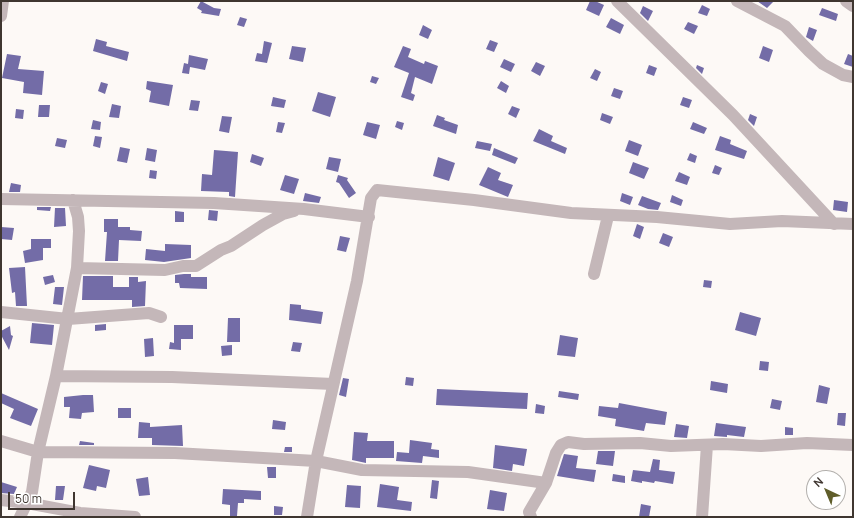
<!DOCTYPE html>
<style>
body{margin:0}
#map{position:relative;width:854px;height:518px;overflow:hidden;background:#fdf9f6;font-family:Manrope,sans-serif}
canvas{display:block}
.frame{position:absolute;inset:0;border:2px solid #3f3630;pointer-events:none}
.north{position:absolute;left:806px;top:470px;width:40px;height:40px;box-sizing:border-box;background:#fff;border:1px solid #b2afac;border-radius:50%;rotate:316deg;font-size:11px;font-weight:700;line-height:16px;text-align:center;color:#3f3630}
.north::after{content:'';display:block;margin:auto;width:14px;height:18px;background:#5f5d2a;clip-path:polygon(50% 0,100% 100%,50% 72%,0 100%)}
.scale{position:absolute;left:8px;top:492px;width:67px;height:18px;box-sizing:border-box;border:2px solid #3f3630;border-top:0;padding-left:5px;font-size:12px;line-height:14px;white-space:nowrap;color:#3f3630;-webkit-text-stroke:3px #fff;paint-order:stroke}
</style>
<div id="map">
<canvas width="854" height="518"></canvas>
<div class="frame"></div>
<div class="north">N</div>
<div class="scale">50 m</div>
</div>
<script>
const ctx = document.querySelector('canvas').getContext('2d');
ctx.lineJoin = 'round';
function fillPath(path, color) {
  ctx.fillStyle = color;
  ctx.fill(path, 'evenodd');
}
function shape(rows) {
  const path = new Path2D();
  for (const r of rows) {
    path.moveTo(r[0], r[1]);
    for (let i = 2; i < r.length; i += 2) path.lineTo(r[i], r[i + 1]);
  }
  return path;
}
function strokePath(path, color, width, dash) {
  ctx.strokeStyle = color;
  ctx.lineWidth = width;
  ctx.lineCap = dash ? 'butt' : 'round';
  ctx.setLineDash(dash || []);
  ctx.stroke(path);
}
fillPath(shape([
 [201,1,214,8,221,9,219,16,201,13,202,11,197,8],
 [590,1,595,1,604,5,599,16,586,10],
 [757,1,774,1,767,8],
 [702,5,710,9,707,16,698,13],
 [643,6,653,11,648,21,640,13],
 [822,8,838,14,836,21,819,15],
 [240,17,247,19,244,27,237,25],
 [611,18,624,25,620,34,606,27],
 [688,22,698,26,694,34,684,29],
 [423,25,432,30,428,39,419,35],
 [809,27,817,30,813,41,806,37],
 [96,39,107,42,106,46,129,52,127,61,93,51],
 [490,40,498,43,494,52,486,49],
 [264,41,272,43,267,63,255,61,257,53,262,54],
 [292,46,306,48,303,62,289,59],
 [403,46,411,49,408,57,424,64,425,61,438,66,432,84,415,77,411,93,415,95,413,101,401,97,409,73,394,67],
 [763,46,773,50,769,62,759,58],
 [7,54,21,56,18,69,44,71,42,95,23,93,24,82,2,78],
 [848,54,853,56,853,67,844,64],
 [189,55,208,59,205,70,190,67,189,74,182,73,184,63,188,64],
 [504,59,515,64,511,72,500,67],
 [536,62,545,66,540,76,531,71],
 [649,65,657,68,654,76,646,73],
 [697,65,704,68,702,74,696,68],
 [595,69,601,72,597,81,590,78],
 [372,76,379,78,376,84,370,82],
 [147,81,173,85,169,106,149,102,151,91,146,89],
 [501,81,509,86,506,93,497,88],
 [101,82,108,84,105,94,98,91],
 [614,88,623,91,620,99,611,96],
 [318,92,336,97,330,117,312,111],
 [273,97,286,100,284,108,271,106],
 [683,97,692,100,689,108,680,105],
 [191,100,200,101,198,111,189,110],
 [112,104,121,106,119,118,109,117],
 [39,105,50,105,49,117,38,117],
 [512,106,520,109,516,118,508,114],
 [16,109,24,110,23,119,15,118],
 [602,113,613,117,610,124,600,120],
 [750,114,757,117,754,126,748,120],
 [437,115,445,118,444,120,458,125,456,134,433,126],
 [222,116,232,117,229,133,219,131],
 [93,120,101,122,100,130,91,129],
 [397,121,404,123,402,130,395,127],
 [278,122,285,123,282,133,276,132],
 [367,122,380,125,376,139,363,135],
 [693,122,707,128,704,134,690,129],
 [539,129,553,136,551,141,567,148,565,154,533,141],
 [95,136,102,137,100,148,93,146],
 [720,136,731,140,730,144,747,151,744,159,715,150],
 [57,138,67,140,65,148,55,146],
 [629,140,642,145,638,156,625,151],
 [477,141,492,144,490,151,475,148],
 [120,147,130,149,127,163,117,161],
 [147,148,157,150,155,162,145,160],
 [494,148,518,158,515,164,492,155],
 [214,150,238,152,235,197,229,196,229,192,201,191,202,174,212,175],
 [690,153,697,156,695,163,687,160],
 [252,154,264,158,261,166,250,162],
 [329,157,341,159,338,172,326,169],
 [438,157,455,163,449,181,433,176],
 [633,162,649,168,644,179,629,173],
 [715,165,722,168,719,175,712,173],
 [488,167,501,173,498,180,513,185,508,197,479,185],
 [150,170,157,171,156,179,149,178],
 [679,172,690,177,687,185,675,181],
 [285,175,299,179,294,194,280,190],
 [338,175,348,178,347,180,356,193,349,198,339,183,336,182],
 [11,183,21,185,20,192,9,192],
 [305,193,321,197,319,203,303,201],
 [622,193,633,197,630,205,620,201],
 [672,195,683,200,681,206,670,202],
 [642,196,661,203,658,210,648,209,638,205],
 [834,200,848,202,847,212,833,210],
 [37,207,51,207,50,211,37,210],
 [55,208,65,208,66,226,54,227],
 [209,210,218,211,217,221,208,220],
 [175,211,184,212,184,222,175,222],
 [104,219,118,219,118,227,130,227,130,230,142,231,141,241,119,240,118,261,105,261,107,232,104,232],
 [637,224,644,227,640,239,633,236],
 [1,227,14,228,12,240,1,239],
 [663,233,673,237,669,247,659,243],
 [340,236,350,238,346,252,337,250],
 [31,239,51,239,51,248,43,248,43,260,25,263,23,251,31,249],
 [165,244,191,245,191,258,164,262,145,260,146,249,165,251],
 [25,267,27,306,16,306,15,292,12,293,9,268],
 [184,274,191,274,191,277,207,277,207,289,180,288,179,283,175,283,175,275],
 [53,275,55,282,45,285,43,277],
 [83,276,113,276,113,287,129,287,129,277,138,277,138,282,146,281,145,306,132,307,132,300,82,300],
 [704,280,712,281,711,288,703,287],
 [55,287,64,287,62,305,53,304],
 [290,304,301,305,301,309,323,312,321,324,289,320],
 [740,312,761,318,756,336,735,330],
 [228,318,240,318,240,342,227,342],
 [32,323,54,325,52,345,30,343],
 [106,324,106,330,95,331,95,325],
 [174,325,193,325,193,339,181,339,181,350,169,349,170,342,174,343],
 [10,326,11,335,13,336,9,350,1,335,1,331],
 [560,335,578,338,575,357,557,355],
 [153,338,154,356,145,357,144,339],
 [293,342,302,343,300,352,291,351],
 [232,345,232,355,222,356,221,346],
 [760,361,769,362,768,371,759,370],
 [406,377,414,378,413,386,405,385],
 [343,378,349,379,346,397,339,395],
 [711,381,728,384,727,393,710,390],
 [819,385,830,388,827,404,816,402],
 [437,389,528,393,527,409,436,405],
 [559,391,579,394,578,400,558,397],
 [1,393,38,409,31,426,10,418,14,409,1,403],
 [83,395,93,395,94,412,82,413,81,419,69,418,70,407,64,407,64,397],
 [772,399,782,401,780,410,770,408],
 [619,403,667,412,665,425,646,423,644,431,615,426,616,419,598,416,599,406,618,408],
 [536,404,545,406,544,414,535,413],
 [118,408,131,408,131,418,118,418],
 [838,413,846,413,845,426,837,425],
 [273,420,286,422,285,430,272,429],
 [139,422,150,423,150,427,182,425,183,446,152,445,152,438,138,438],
 [716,423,746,427,744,437,727,435,727,437,714,436],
 [676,424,689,426,687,438,674,437],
 [785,427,793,428,793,435,785,435],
 [354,432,368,433,367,441,394,441,394,458,366,458,366,463,352,460],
 [410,440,432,443,431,449,439,450,439,458,423,456,422,463,396,461,397,452,409,453],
 [80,441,94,443,94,445,79,445],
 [495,445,527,449,524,466,513,464,512,471,493,468],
 [285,447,292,447,292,452,284,452],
 [598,451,615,451,613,466,596,464],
 [564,454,578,456,576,468,596,470,594,482,557,476],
 [653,459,660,460,659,470,675,472,673,484,655,481,654,483,642,481,642,483,631,481,633,470,650,472],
 [89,465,110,470,106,488,97,486,96,491,83,488],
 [267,467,276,467,276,478,268,478],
 [613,474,625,476,625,483,612,481],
 [148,477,150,495,139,496,136,479],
 [432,480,439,481,437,499,430,498],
 [1,482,17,487,14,494,1,493],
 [380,484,399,487,397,500,412,502,411,511,377,507],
 [347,485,361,486,360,508,345,507],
 [56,486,65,486,63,500,55,500],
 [223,489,261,491,261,500,244,499,244,503,238,503,237,516,230,516,230,505,222,504],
 [490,490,507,493,504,511,487,509],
 [641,504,651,506,649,517,639,517],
 [274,506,283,507,282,515,274,515]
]), '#736ca7');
strokePath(shape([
 [617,1,733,115,834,224],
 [737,1,785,26,809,51,823,64,843,75,853,77],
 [846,1,853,6],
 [1,16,3,1],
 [1,199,214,203,304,209,369,217],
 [77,268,165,270,183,266,196,266,221,250,231,246,263,225,283,214,294,211],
 [594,274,608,216],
 [1,312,68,319,149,313,161,317],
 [56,376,172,377,333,384],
 [1,441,38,452,175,453,316,461,362,470,468,472,546,483],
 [1,500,27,503,80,513,135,517],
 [20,517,32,492,38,452,56,376,77,268,79,231,78,217,73,200],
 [307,517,316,461,357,281,371,198,377,190,474,200,571,213,657,217,730,224,782,221,853,224],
 [531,517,529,512,546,483,556,453,561,445,568,442,584,444,640,443,671,446,723,444,761,446,807,443,853,445],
 [702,517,707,445]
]), '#c4b7b9', 12);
</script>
